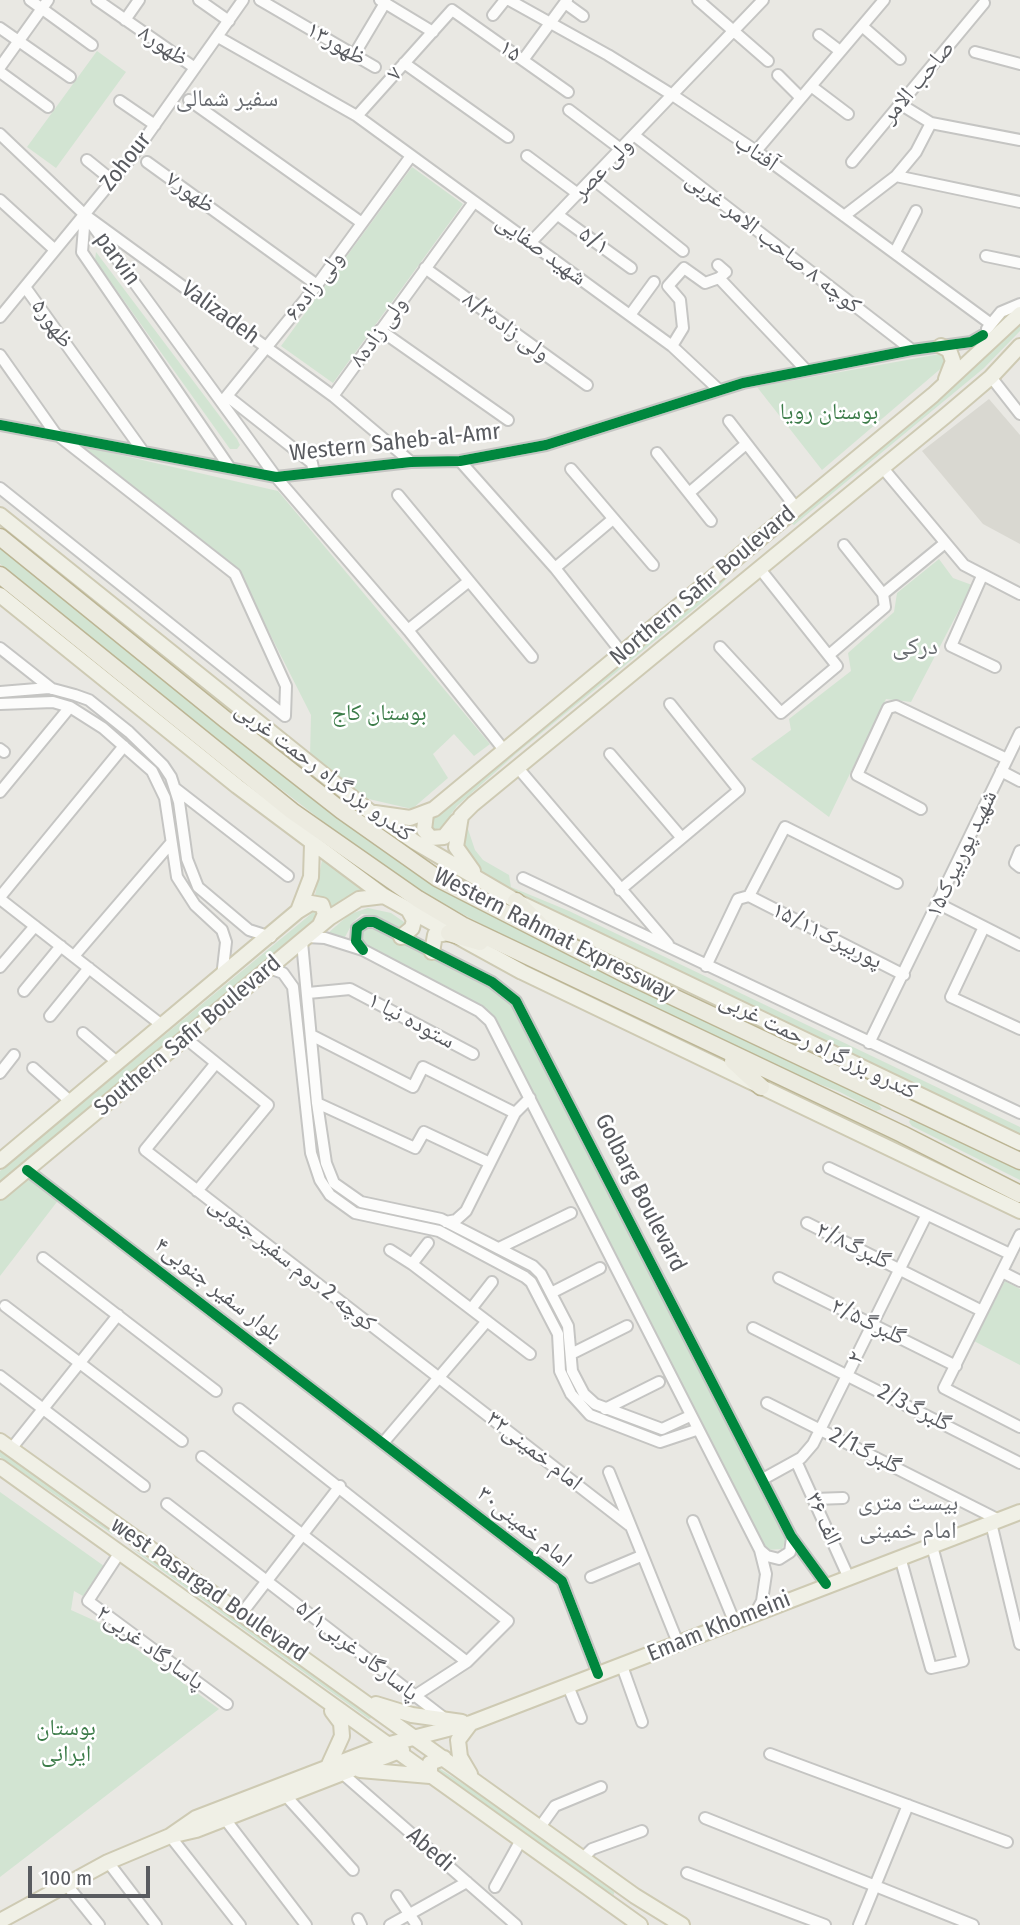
<!DOCTYPE html>
<meta charset="utf-8">
<style>
body{margin:0}
#map{position:relative;width:1020px;height:1925px;overflow:hidden;background:#e9e8e3;font-family:"Fira Sans Condensed",sans-serif}
canvas{display:block}
.scale{position:absolute;left:28px;top:1866px;width:122px;height:32px;box-sizing:border-box;border:4px solid #595b60;border-top:0;padding-left:9px;font-size:21px;line-height:24px;white-space:nowrap;color:#595b60;-webkit-text-stroke:5px #fff;paint-order:stroke}
</style>
<div id="map">
<canvas width="1020" height="1925"></canvas>
<div class="scale">100 m</div>
</div>
<script>
const ctx = document.querySelector('canvas').getContext('2d');
ctx.lineJoin = 'round';
function fillPath(path, color) {
  ctx.fillStyle = color;
  ctx.fill(path, 'evenodd');
}
function shape(rows) {
  const path = new Path2D();
  for (const r of rows) {
    path.moveTo(r[0], r[1]);
    for (let i = 2; i < r.length; i += 2) path.lineTo(r[i], r[i + 1]);
  }
  return path;
}
function strokePath(path, color, width, dash) {
  ctx.strokeStyle = color;
  ctx.lineWidth = width;
  ctx.lineCap = dash ? 'butt' : 'round';
  ctx.setLineDash(dash || []);
  ctx.stroke(path);
}
function label(font, color, halo, rows, align = 'center') {
  ctx.font = font + ' "Fira Sans Condensed","Noto Naskh Arabic",sans-serif';
  ctx.lineWidth = 5;
  ctx.setLineDash([]);
  ctx.textBaseline = 'middle';
  ctx.strokeStyle = halo;
  ctx.fillStyle = color;
  for (const [text, x, y, turn = 0] of rows) {
    ctx.save();
    ctx.translate(x, y);
    ctx.rotate((+turn || 0) * Math.PI / 180);
    ctx.textAlign = isNaN(turn) ? turn : align;
    if (halo) ctx.strokeText(text, 0, 0);
    ctx.fillText(text, 0, 0);
    ctx.restore();
  }
}
fillPath(shape([
 [989,399,1020,435,1020,544,983,524,922,451]
]), '#d9d8d1');
fillPath(shape([
 [97,51,126,72,56,168,27,147],
 [412,167,463,204,333,383,281,346],
 [96,252,237,439,240,445,237,449,230,449,95,260],
 [1020,320,1020,331,984,368,794,525,791,523],
 [940,354,945,359,945,365,822,470,757,387],
 [81,446,278,491,490,744,474,756,454,734,433,754,448,778,412,809,360,797,310,756,311,715,237,569],
 [0,544,371,841,877,1102,882,1109,876,1111,840,1092,772,1066,513,941,425,894,360,850,260,773,0,564],
 [939,559,953,578,972,585,911,702,886,699,829,817,751,759,791,730,789,719,851,671,848,653,894,612,897,593],
 [740,563,715,592,518,752,457,806,441,828,431,830,427,821],
 [466,823,475,850,483,860,509,875,511,887,569,911,1020,1127,1020,1139,490,882,465,855,461,840],
 [322,860,364,891,344,898,329,910,314,900],
 [368,908,391,913,404,922,406,927,401,929,375,916,362,914,353,922,344,939,328,933,350,914],
 [317,909,320,911,313,923,0,1181,0,1171],
 [371,926,490,985,512,1003,787,1537,782,1549,766,1550,687,1399,500,1028,490,1015,361,943,361,932],
 [489,950,504,953,724,1057,734,1066],
 [767,1079,1020,1198,1020,1203,766,1082],
 [911,1117,1020,1168,1020,1180,912,1126,909,1122],
 [27,1170,63,1194,0,1276,0,1194],
 [1005,1281,1020,1289,1020,1365,974,1341],
 [0,1448,113,1531,112,1534,0,1457],
 [0,1492,104,1566,83,1596,74,1591,71,1610,102,1624,219,1709,0,1877],
 [129,1547,174,1574,373,1717,369,1719],
 [437,1767,484,1797,614,1892,614,1895,567,1867,433,1771]
]), '#d2e4d2');
const minor = shape([
 [30,0,92,45],
 [97,0,195,68],
 [199,0,229,21],
 [260,0,375,67],
 [380,0,433,32],
 [509,0,608,55,674,96,756,151,991,324],
 [698,0,768,61],
 [565,3,583,16],
 [493,15,505,0],
 [125,20,139,0],
 [862,26,900,59],
 [0,28,70,77],
 [819,35,840,51],
 [218,37,357,116,672,346,719,390],
 [975,52,1020,64],
 [354,55,385,3],
 [523,60,567,0],
 [404,63,508,137],
 [0,67,48,0],
 [0,72,48,107],
 [778,75,801,98],
 [811,86,848,114],
 [189,100,362,223],
 [120,101,155,125],
 [900,104,931,123,1020,140],
 [569,110,622,150],
 [357,116,452,10,568,92],
 [0,134,85,215,333,396,411,462],
 [635,136,912,350],
 [756,151,884,0],
 [527,156,578,194],
 [87,160,113,181],
 [147,162,317,285],
 [852,162,984,3],
 [896,176,1020,202],
 [593,179,683,251],
 [0,200,55,250],
 [85,215,276,477,408,630,504,750],
 [85,215,82,252,230,468],
 [558,215,631,268],
 [844,216,896,176,916,152,931,123],
 [531,242,763,0],
 [895,252,916,211],
 [986,256,1020,263],
 [425,268,587,385],
 [719,278,806,370],
 [25,287,142,450],
 [630,315,654,282],
 [0,317,134,154,243,0],
 [987,329,1001,312,1020,304],
 [380,330,508,420],
 [672,346,683,328,680,300,668,286,684,268,705,283,719,278,726,272,718,265],
 [0,355,55,433,235,574,286,686,285,716],
 [991,377,1020,414],
 [227,396,312,463,314,473],
 [333,396,474,202],
 [222,402,317,285,411,156],
 [729,421,797,509],
 [0,425,276,477,411,462,460,461,546,445,743,383,912,350,971,342,983,335],
 [657,453,711,521],
 [460,461,555,568,622,653],
 [882,467,964,565,1020,594],
 [571,469,653,565],
 [0,488,285,716],
 [689,493,746,444],
 [398,495,532,657],
 [555,568,613,519],
 [982,576,951,646,995,667],
 [883,594,945,543],
 [408,630,469,581],
 [720,647,781,713,837,666,760,569],
 [0,648,52,689],
 [829,655,885,607,883,594,844,545],
 [0,692,49,688,75,695,89,700,129,732,163,765,171,777,179,802,187,859,198,887,249,930,271,937],
 [0,704,53,702,70,707,103,728,152,771,165,798,177,877,195,905,222,930,226,942,222,977],
 [0,749,4,752],
 [610,754,681,837],
 [518,768,668,944],
 [1001,771,1020,781],
 [176,789,288,876],
 [0,792,70,707],
 [921,809,857,775,888,708,896,706,1007,759],
 [1020,851,1015,863,1020,867],
 [523,878,1020,1113],
 [620,890,739,790,670,704],
 [749,896,785,827,897,883],
 [749,896,904,975],
 [0,897,124,746],
 [0,899,163,1026],
 [939,904,1020,945],
 [984,927,951,997,1020,1029],
 [307,937,325,938,363,950,479,1011,490,1021,760,1550,766,1574,762,1601,755,1614],
 [302,942,317,1103,326,1163,334,1183,361,1202,441,1219,533,1266,541,1274,568,1326,572,1371,584,1394,595,1404,662,1429,690,1416],
 [363,950,356,941,357,928,366,922,374,922,492,982,516,1001,791,1536,826,1584],
 [74,956,171,843],
 [706,966,738,899,749,896],
 [0,967,35,926],
 [269,968,283,973,293,987,311,1153,320,1180,330,1195,355,1213,439,1231,525,1277,531,1282,558,1334,560,1371,571,1394,590,1415,660,1442,696,1430],
 [24,991,61,946],
 [308,993,350,989,473,1054],
 [50,1016,89,968],
 [83,1033,118,1063],
 [311,1035,413,1087,423,1067,515,1113],
 [184,1037,268,1105,197,1191],
 [869,1043,1020,733],
 [216,1063,145,1150,629,1525],
 [33,1068,71,1102],
 [0,1073,14,1055],
 [317,1103,415,1148,424,1132,490,1163],
 [829,1168,1010,1254],
 [27,1170,562,1581,598,1674],
 [446,1222,456,1220,466,1211,515,1113,530,1098],
 [807,1223,982,1311],
 [1020,1235,944,1388,1020,1427],
 [428,1243,412,1264,530,1354],
 [499,1248,571,1213],
 [390,1250,412,1264],
 [43,1258,216,1391],
 [1002,1272,1020,1281],
 [779,1278,956,1366],
 [551,1293,600,1268],
 [5,1306,182,1441],
 [471,1309,492,1282],
 [753,1328,1020,1463],
 [571,1354,627,1326],
 [0,1376,144,1486],
 [767,1403,999,1520],
 [239,1409,508,1621,467,1662,413,1697],
 [605,1409,659,1382],
 [383,1443,487,1321],
 [11,1449,118,1315],
 [202,1457,467,1662],
 [796,1461,848,1576],
 [609,1472,678,1643],
 [763,1479,801,1458,813,1444,926,1216],
 [814,1499,843,1498],
 [167,1504,444,1718],
 [693,1521,734,1621],
 [991,1523,1020,1644],
 [760,1550,767,1556,779,1559,790,1552,792,1538],
 [120,1552,88,1601,227,1704],
 [900,1557,931,1668,963,1661,932,1546],
 [591,1577,641,1556],
 [242,1613,340,1486],
 [622,1666,642,1722],
 [568,1686,581,1718],
 [770,1754,1007,1842],
 [343,1774,516,1925],
 [286,1796,353,1870],
 [705,1818,973,1925],
 [225,1819,306,1925],
 [540,1827,555,1806,601,1787],
 [170,1836,240,1925],
 [583,1858,592,1849,642,1831],
 [108,1862,156,1925],
 [687,1873,825,1925],
 [66,1884,99,1925],
 [495,1887,521,1840],
 [397,1896,416,1924],
 [358,1919,361,1925],
 [390,1925,467,1882],
 [859,1925,908,1805]
]);
const major = shape([
 [941,346,949,350,953,361,946,379],
 [0,515,369,811,415,842,516,901,1020,1143],
 [0,595,237,786,384,896,522,972,1020,1211],
 [375,813,410,818,434,809,933,395,1020,314],
 [426,814,424,830,431,838,444,837,457,821],
 [473,871,456,847,461,816,473,804,944,417,991,377,1020,346],
 [298,911,311,903,322,905,325,914,320,925],
 [401,937,412,928,414,920,409,911],
 [432,952,435,935,449,933],
 [0,1161,298,911,311,877,312,844],
 [0,1192,329,918,359,899,384,896],
 [0,1441,635,1896,682,1925],
 [0,1467,640,1925],
 [376,1704,412,1715,462,1722],
 [470,1724,458,1740,460,1757,470,1774],
 [327,1769,342,1736,341,1723,332,1711],
 [360,1770,430,1776,430,1763,444,1758],
 [170,1836,196,1818,386,1745,471,1723,1020,1512],
 [0,1921,108,1862,170,1836,196,1830,402,1750]
]);
const highway = shape([
 [0,537,226,720,342,811,437,878,627,975,1020,1161],
 [0,575,292,811,418,899,462,925,902,1134,1020,1194],
 [516,901,543,928],
 [449,933,480,942],
 [733,1061,761,1087]
]);
strokePath(minor, '#c5c5c3', 14);
strokePath(major, '#cecab3', 18);
strokePath(highway, '#bcb594', 19);
strokePath(minor, '#fcfcfb', 10);
strokePath(major, '#f0f0e6', 14);
strokePath(highway, '#ecebe0', 16);
strokePath(shape([
 [0,425,276,477,411,462,460,461,546,445,743,383,912,350,971,342,983,335],
 [363,950,356,941,357,928,366,922,374,922,492,982,516,1001,791,1536,826,1584],
 [27,1170,562,1581,598,1674]
]), '#00873e', 10);
label('23px', '#595b60', '#fff', [
 ["ظهور۱۳",336,44,30],
 ["ظهور۸",163,46,34],
 ["۱۵",510,51,36],
 ["۷",395,74,-48],
 ["صاحب الامر",918,82,-50],
 ["آفتاب",756,153,35],
 ["Zohour",126,162,-52],
 ["ولی عصر",603,169,-46],
 ["ظهور۷",190,193,36],
 ["۵/۱",594,241,36],
 ["کوچه ۸ صاحب الامر غربی",773,243,38],
 ["شهید صفایی",541,250,36],
 ["parvin",117,259,54],
 ["ولی زاده۶",315,286,-52],
 ["Valizadeh",220,313,36],
 ["ظهور۵",52,324,54],
 ["ولی زاده۸/۳",506,327,36],
 ["ولی زاده۸",379,332,-54],
 ["Western Saheb-al-Amr",395,443,-6],
 ["Northern Safir Boulevard",703,586,-40],
 ["کندرو بزرگراه رحمت غربی",324,772,37],
 ["شهید پوربیرک۱۵",962,854,-65],
 ["Western Rahmat Expressway",554,935,27],
 ["پوربیرک۱۵/۱۱",827,936,27],
 ["ستوده نیا ۱",411,1021,28],
 ["Southern Safir Boulevard",188,1036,-40],
 ["کندرو بزرگراه رحمت غربی",818,1046,26],
 ["Golbarg Boulevard",640,1193,63],
 ["گلبرگ۲/۸",853,1246,26],
 ["کوچه 2 دوم سفیر جنوبی",292,1264,38],
 ["بلوار سفیر جنوبی۴",218,1290,38],
 ["گلبرگ۲/۵",868,1322,26],
 ["۲",856,1358,-63],
 ["2/3گلبرگ",914,1408,27],
 ["امام خمینی۳۲",534,1451,38],
 ["2/1گلبرگ",865,1451,27],
 ["۳۶ الف",823,1519,66],
 ["امام خمینی۳۰",524,1527,39],
 ["west Pasargad Boulevard",209,1590,35],
 ["Emam Khomeini",719,1627,-22],
 ["پاسارگاد غربی۲",150,1648,36],
 ["پاسارگاد غربی۵/۱",357,1651,38],
 ["Abedi",430,1850,41]
]);
label('23px', '#3c7c49', '#fff', [
 ["بوستان رویا",829,413],
 ["بوستان کاج",379,714],
 ["بوستان",66,1729],
 ["ایرانی",66,1755]
]);
label('24px', '#6a6d72', '#fff', [
 ["سفیر شمالی",227,99],
 ["درکی",915,647],
 ["بیست متری",908,1503],
 ["امام خمینی",908,1531]
]);
</script>
